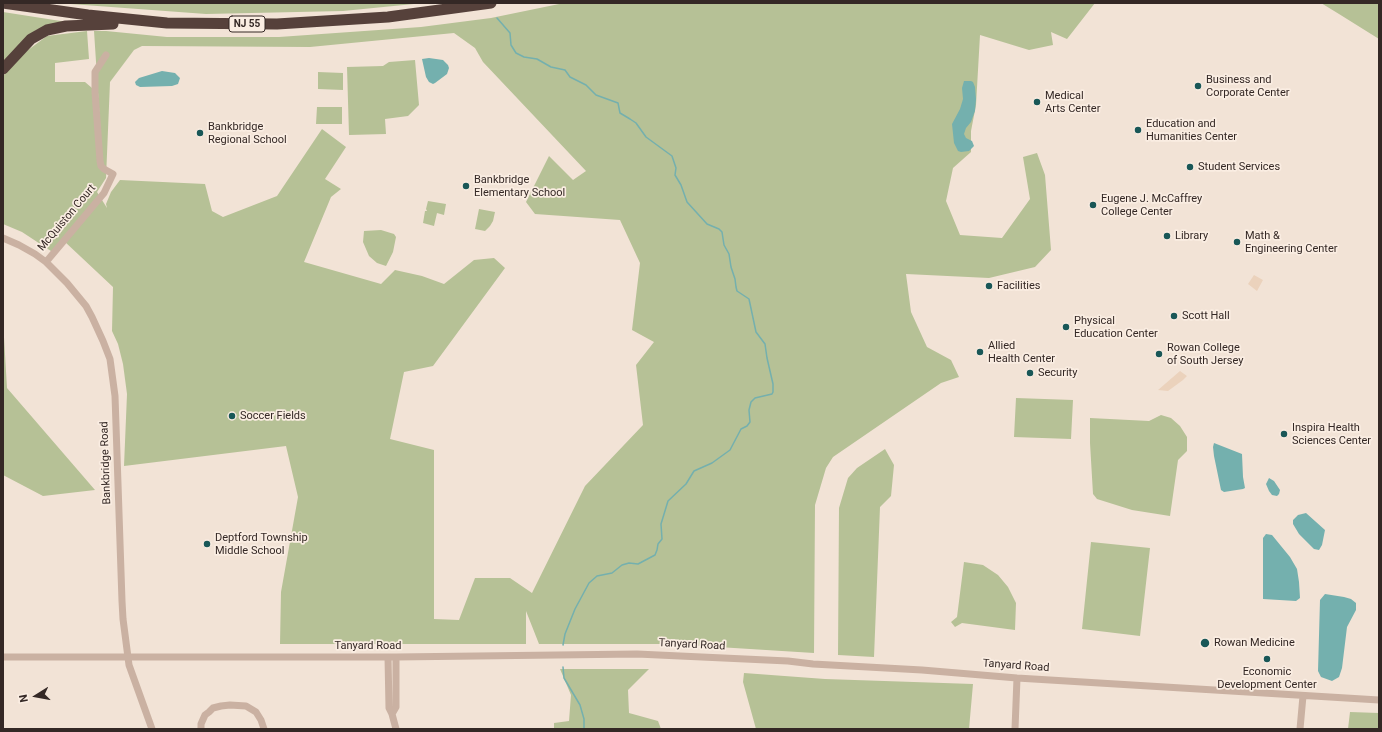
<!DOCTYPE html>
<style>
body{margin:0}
#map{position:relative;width:1382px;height:732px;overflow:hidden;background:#f2e3d6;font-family:Roboto,sans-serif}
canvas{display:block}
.frame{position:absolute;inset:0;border:4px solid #342825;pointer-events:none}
.north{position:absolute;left:16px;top:676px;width:40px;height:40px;-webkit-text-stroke:3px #faede2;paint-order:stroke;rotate:259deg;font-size:11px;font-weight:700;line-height:16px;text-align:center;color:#342825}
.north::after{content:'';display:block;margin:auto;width:14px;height:18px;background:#342825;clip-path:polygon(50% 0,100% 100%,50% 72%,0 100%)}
</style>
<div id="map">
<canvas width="1382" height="732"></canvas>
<div class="frame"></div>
<div class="north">N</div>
</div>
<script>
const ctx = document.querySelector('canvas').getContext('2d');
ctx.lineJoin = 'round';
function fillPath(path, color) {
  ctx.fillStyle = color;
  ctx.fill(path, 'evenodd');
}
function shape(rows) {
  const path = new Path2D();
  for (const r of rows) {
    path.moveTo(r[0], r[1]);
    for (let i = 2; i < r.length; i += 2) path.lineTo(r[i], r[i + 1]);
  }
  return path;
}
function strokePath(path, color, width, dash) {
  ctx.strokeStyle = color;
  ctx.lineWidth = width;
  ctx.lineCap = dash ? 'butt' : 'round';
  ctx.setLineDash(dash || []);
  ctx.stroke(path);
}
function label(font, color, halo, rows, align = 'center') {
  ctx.font = font + ' Roboto,sans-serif';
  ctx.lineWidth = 3.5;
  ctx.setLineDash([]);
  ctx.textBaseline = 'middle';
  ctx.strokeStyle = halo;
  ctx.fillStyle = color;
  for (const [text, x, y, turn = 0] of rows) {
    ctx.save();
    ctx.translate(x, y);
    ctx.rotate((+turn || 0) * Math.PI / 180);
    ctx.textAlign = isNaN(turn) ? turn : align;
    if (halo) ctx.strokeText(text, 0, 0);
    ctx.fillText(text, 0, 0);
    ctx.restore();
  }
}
fillPath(shape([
 [57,3,424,3,343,11,206,14],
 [564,3,1095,3,1067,39,1051,32,1053,45,1029,50,980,35,976,105,971,131,971,152,953,168,946,201,960,235,1002,238,1030,199,1023,157,1037,153,1045,175,1051,250,1035,267,989,278,906,274,911,312,927,347,951,360,959,377,941,383,833,457,826,468,815,505,814,653,670,644,539,644,526,611,526,644,280,644,281,592,298,497,286,446,124,466,127,394,123,364,118,344,112,331,113,287,64,241,54,253,22,232,3,224,3,76,24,53,47,36,87,31,89,59,55,63,55,82,85,82,92,88,101,138,94,31,106,31,167,37,279,37,421,27,491,18],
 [454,33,475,48,483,62,586,171,573,180,549,156,526,202,535,214,620,220,640,263,632,330,654,342,636,365,643,425,585,486,532,593,510,578,475,578,459,620,434,619,434,450,390,439,404,372,433,366,505,268,494,258,474,260,444,284,422,276,395,270,381,284,304,262,331,197,341,189,325,179,346,147,322,129,277,196,223,217,212,211,205,184,120,180,111,192,106,204,107,208,97,192,106,178,110,82,134,50,142,46,310,47],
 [1321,3,1379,3,1379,39,1339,14],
 [3,12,67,22,36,30,3,65],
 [415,60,419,105,408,116,385,119,386,134,349,135,347,67,383,66,389,62],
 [318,72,343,73,343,90,318,89],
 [317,107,342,107,342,124,316,124],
 [428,201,446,204,444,215,437,213,434,226,423,223,425,211,427,211,426,209],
 [479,209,495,212,493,221,490,226,485,231,475,229],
 [381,230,394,234,396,237,393,252,386,266,377,263,369,256,363,242,364,231],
 [3,320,7,388,95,490,43,496,3,475],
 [1016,398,1073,400,1071,439,1014,437],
 [1161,415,1171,418,1180,426,1187,437,1187,451,1178,460,1170,516,1132,510,1097,499,1093,494,1090,443,1090,418,1149,421],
 [885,449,894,465,891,496,880,507,874,657,838,655,839,508,848,478,857,468],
 [1091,542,1150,548,1140,636,1082,629],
 [964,562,983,565,998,575,1008,587,1016,603,1015,630,962,623,955,627,951,622,957,617],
 [560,669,649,669,628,690,629,713,658,721,661,729,554,729,554,723,569,721,571,695],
 [744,673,825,679,973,684,969,729,756,729,743,682],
 [1350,712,1379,713,1379,729,1348,729]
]), '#b6c196');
fillPath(shape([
 [1254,275,1263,280,1257,291,1248,284],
 [1180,371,1187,376,1183,380,1168,391,1158,390]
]), '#ebd2bc');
fillPath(shape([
 [422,59,429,58,443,60,448,65,449,68,447,74,435,83,433,84,429,82,426,77],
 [162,71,175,73,180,78,178,84,172,86,140,87,136,85,135,82,139,78],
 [964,81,971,81,973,82,975,87,976,99,975,111,971,122,966,128,964,134,966,138,972,141,974,146,969,151,961,152,958,151,954,143,952,124,960,109,963,99,962,88],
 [1214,443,1242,454,1243,477,1245,488,1243,489,1224,492,1221,490,1214,456,1213,447],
 [1269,478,1274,481,1280,490,1279,494,1277,496,1272,495,1269,491,1266,484],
 [1306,513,1325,530,1322,545,1319,550,1314,549,1299,534,1293,524,1293,520,1298,515],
 [1266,534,1272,535,1290,557,1297,569,1299,582,1300,598,1296,601,1263,599,1263,538],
 [1325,594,1344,597,1351,599,1356,603,1356,610,1347,627,1342,668,1339,677,1332,681,1321,677,1318,671,1320,600]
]), '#74b0ae');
strokePath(shape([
 [497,18,510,33,511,45,516,53,524,57,537,59,551,67,565,70,570,77,586,85,596,95,618,103,620,113,630,119,636,123,646,137,672,156,676,168,675,175,681,185,687,202,707,224,719,229,722,232,724,245,729,254,731,267,735,279,736,287,737,291,749,299,756,332,765,344,767,358,773,384,773,392,772,394,755,398,751,402,749,410,750,422,747,426,741,429,730,450,712,463,694,471,686,484,668,501,661,524,662,539,658,544,657,550,655,555,638,564,629,563,622,565,612,573,597,576,589,583,575,609,565,634,563,645],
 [563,667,564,678,580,705,584,719,584,729]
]), '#74b0ae', 1.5);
strokePath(shape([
 [3,238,19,245,35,254,46,262,67,283,86,306,92,317,103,341,110,359,115,396,122,601,123,619,129,665,152,729],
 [46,262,104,193,113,174,104,169,101,166,100,161,95,92,95,72,106,55],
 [3,657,396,657,637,654,788,661,813,664,922,670,1017,678,1379,700],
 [388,657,389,708,392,714,396,729],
 [392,714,396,707,396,657],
 [201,729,201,724,205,715,209,712,213,708,221,706,230,705,246,706,256,712,261,720,264,729],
 [1015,729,1017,678],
 [1300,729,1303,696]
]), '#cab1a2', 7);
strokePath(shape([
 [3,3,88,15,167,23,277,24,388,17,491,3],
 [3,69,31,39,47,30,66,26,113,24]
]), '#56413b', 11);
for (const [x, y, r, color] of [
 [1198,86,4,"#195757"],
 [1037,102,4,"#195757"],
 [1138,130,4,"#195757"],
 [200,133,4,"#195757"],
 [1190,167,4,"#195757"],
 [466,186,4,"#195757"],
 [1093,205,4,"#195757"],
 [1167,236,4,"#195757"],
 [1237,242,4,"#195757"],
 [989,286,4,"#195757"],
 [1174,316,4,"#195757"],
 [1066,327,4,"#195757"],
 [980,352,4,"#195757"],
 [1159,354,4,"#195757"],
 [1030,373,4,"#195757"],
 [232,416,4,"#195757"],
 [1284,434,4,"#195757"],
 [207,544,4,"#195757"],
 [1205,643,5,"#195757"],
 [1267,659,4,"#195757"]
]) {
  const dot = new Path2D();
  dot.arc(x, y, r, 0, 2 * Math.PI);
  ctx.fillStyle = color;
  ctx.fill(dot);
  strokePath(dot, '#faede2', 1.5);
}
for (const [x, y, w] of [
 [247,24,36]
]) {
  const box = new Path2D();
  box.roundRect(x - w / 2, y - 8, w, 16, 3);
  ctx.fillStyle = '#faede2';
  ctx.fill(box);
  strokePath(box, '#342825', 1);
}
label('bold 10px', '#342825', null, [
 ["NJ 55",247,24]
]);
label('11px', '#342825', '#faede2', [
 ["Business and",1206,80],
 ["Corporate Center",1206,93],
 ["Medical",1045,96],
 ["Arts Center",1045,109],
 ["Education and",1146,124],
 ["Humanities Center",1146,137],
 ["Bankbridge",208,127],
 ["Regional School",208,140],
 ["Student Services",1198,167],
 ["Bankbridge",474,180],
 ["Elementary School",474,193],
 ["Eugene J. McCaffrey",1101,199],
 ["College Center",1101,212],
 ["Library",1175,236],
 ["Math &",1245,236],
 ["Engineering Center",1245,249],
 ["Facilities",997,286],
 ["Scott Hall",1182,316],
 ["Physical",1074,321],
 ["Education Center",1074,334],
 ["Allied",988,346],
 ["Health Center",988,359],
 ["Rowan College",1167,348],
 ["of South Jersey",1167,361],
 ["Security",1038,373],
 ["Soccer Fields",240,416],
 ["Inspira Health",1292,428],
 ["Sciences Center",1292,441],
 ["Deptford Township",215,538],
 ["Middle School",215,551],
 ["Rowan Medicine",1214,643],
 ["Economic",1267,672,"center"],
 ["Development Center",1267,685,"center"]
], 'left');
label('11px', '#342825', '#faede2', [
 ["McQuiston Court",67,218,-50],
 ["Bankbridge Road",106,463,-92],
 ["Tanyard Road",692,645,3],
 ["Tanyard Road",368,646],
 ["Tanyard Road",1016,666,4]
]);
</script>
